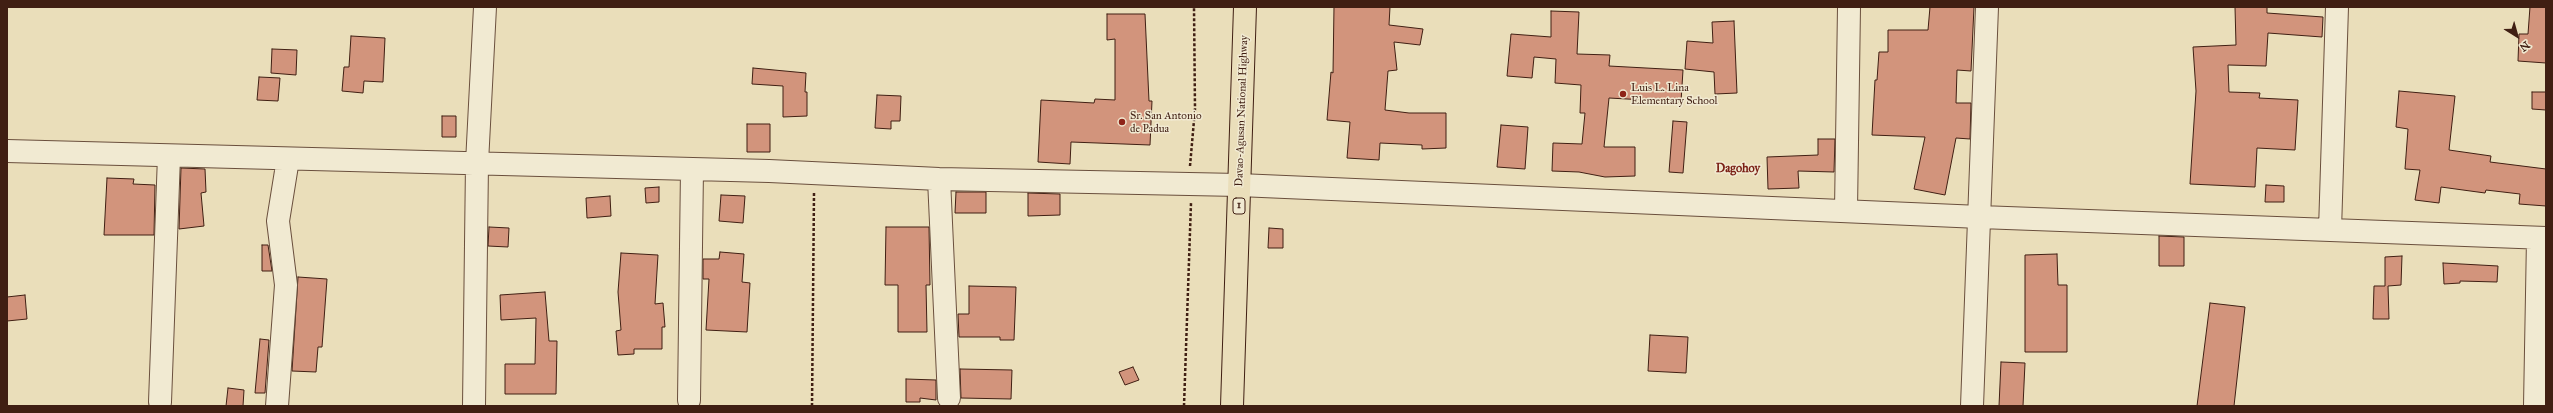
<!DOCTYPE html>
<style>
body{margin:0}
#map{position:relative;width:2553px;height:413px;overflow:hidden;background:#eadeba;font-family:"IM FELL Great Primer",serif}
canvas{display:block}
.frame{position:absolute;inset:0;border:8px solid #401f13;pointer-events:none}
.north{position:absolute;left:2497px;top:16px;width:40px;height:40px;-webkit-text-stroke:3px #f1ead2;paint-order:stroke;rotate:143deg;font-size:11px;font-weight:700;line-height:16px;text-align:center;color:#401f13}
.north::after{content:'';display:block;margin:auto;width:14px;height:18px;background:#401f13;clip-path:polygon(50% 0,100% 100%,50% 72%,0 100%)}
</style>
<div id="map">
<canvas width="2553" height="413"></canvas>
<div class="frame"></div>
<div class="north">N</div>
</div>
<script>
const ctx = document.querySelector('canvas').getContext('2d');
ctx.lineJoin = 'round';
function fillPath(path, color) {
  ctx.fillStyle = color;
  ctx.fill(path, 'evenodd');
}
function shape(rows) {
  const path = new Path2D();
  for (const r of rows) {
    path.moveTo(r[0], r[1]);
    for (let i = 2; i < r.length; i += 2) path.lineTo(r[i], r[i + 1]);
  }
  return path;
}
function strokePath(path, color, width, dash) {
  ctx.strokeStyle = color;
  ctx.lineWidth = width;
  ctx.lineCap = dash ? 'butt' : 'round';
  ctx.setLineDash(dash || []);
  ctx.stroke(path);
}
function label(font, color, halo, rows, align = 'center') {
  ctx.font = font + ' "IM FELL Great Primer",serif';
  ctx.lineWidth = 3;
  ctx.setLineDash([]);
  ctx.textBaseline = 'middle';
  ctx.strokeStyle = halo;
  ctx.fillStyle = color;
  for (const [text, x, y, turn = 0] of rows) {
    ctx.save();
    ctx.translate(x, y);
    ctx.rotate((+turn || 0) * Math.PI / 180);
    ctx.textAlign = isNaN(turn) ? turn : align;
    if (halo) ctx.strokeText(text, 0, 0);
    ctx.fillText(text, 0, 0);
    ctx.restore();
  }
}
const building = shape([
 [1334,7,1390,7,1389,25,1423,29,1420,45,1394,42,1397,70,1388,71,1385,110,1409,113,1446,113,1446,148,1422,149,1422,145,1380,143,1379,160,1347,158,1350,122,1327,120,1331,72,1333,73,1334,7],
 [1930,7,1974,7,1971,71,1957,70,1956,103,1971,103,1970,139,1956,138,1945,195,1914,189,1925,137,1872,135,1875,80,1877,80,1879,52,1888,52,1888,30,1928,30,1930,7],
 [2235,7,2267,7,2267,13,2323,17,2322,37,2268,33,2266,66,2228,65,2229,92,2260,93,2259,98,2298,100,2295,150,2257,148,2255,187,2190,184,2196,91,2193,47,2236,45,2235,7],
 [2530,7,2546,7,2546,63,2518,61,2519,34,2528,34,2530,7],
 [1551,11,1579,12,1577,54,1610,55,1609,66,1683,70,1681,102,1609,98,1604,147,1635,147,1635,176,1605,177,1579,172,1552,171,1553,143,1582,144,1585,113,1580,113,1581,85,1555,83,1556,59,1534,57,1532,78,1507,76,1511,34,1551,37,1551,11],
 [1107,14,1145,14,1149,101,1152,101,1150,145,1071,142,1070,164,1038,162,1041,100,1094,103,1095,99,1115,100,1115,39,1107,40,1107,14],
 [1734,21,1737,93,1715,94,1714,72,1685,69,1687,41,1713,43,1712,22,1734,21],
 [351,36,385,38,383,82,364,81,363,93,342,91,344,67,349,67,351,36],
 [272,49,297,50,296,75,271,73,272,49],
 [753,68,806,73,805,92,807,92,807,116,783,117,783,86,752,84,753,68],
 [259,77,280,78,278,101,257,100,259,77],
 [2399,91,2455,96,2449,150,2491,156,2490,162,2546,169,2546,206,2519,204,2520,194,2486,190,2485,193,2441,187,2439,203,2415,200,2420,170,2405,169,2408,129,2396,127,2399,91],
 [2532,92,2546,92,2546,110,2532,109,2532,92],
 [877,95,901,96,900,121,891,121,891,129,875,128,877,95],
 [442,116,456,116,456,137,442,137,442,116],
 [1673,121,1687,122,1683,173,1669,172,1673,121],
 [747,124,770,124,770,152,747,152,747,124],
 [1501,125,1528,127,1525,169,1497,167,1501,125],
 [1818,139,1835,139,1834,172,1798,171,1799,188,1768,189,1767,157,1818,155,1818,139],
 [181,168,205,169,206,192,201,193,204,226,179,229,181,168],
 [107,178,134,179,133,184,155,185,154,235,104,235,107,178],
 [2266,185,2284,186,2284,202,2265,202,2266,185],
 [659,187,659,202,646,203,645,188,659,187],
 [956,192,986,192,986,213,955,213,956,192],
 [1028,193,1060,194,1060,215,1028,216,1028,193],
 [721,195,745,196,743,223,719,221,721,195],
 [610,196,611,216,587,218,586,198,610,196],
 [489,227,509,228,508,247,488,246,489,227],
 [886,227,929,227,930,285,926,285,927,332,898,332,898,285,885,285,886,227],
 [1269,228,1283,229,1283,248,1268,248,1269,228],
 [2159,236,2184,237,2184,266,2159,266,2159,236],
 [262,245,268,245,272,271,262,271,262,245],
 [720,252,744,254,742,282,750,283,747,332,706,330,709,279,703,279,703,259,719,259,720,252],
 [621,253,658,255,655,304,663,303,665,327,662,327,662,349,634,349,634,354,618,355,616,331,621,330,618,292,621,253],
 [2057,254,2058,285,2067,285,2067,352,2025,352,2025,255,2057,254],
 [2402,256,2401,285,2388,286,2389,319,2373,319,2374,286,2385,286,2385,257,2402,256],
 [2443,263,2498,266,2497,282,2460,281,2460,283,2444,284,2443,263],
 [298,277,327,279,322,347,318,347,316,372,292,371,298,277],
 [969,286,1016,287,1014,340,1000,340,1000,337,959,337,958,314,969,314,969,286],
 [545,292,549,341,557,341,556,394,505,394,505,364,535,364,536,318,501,320,500,295,545,292],
 [25,295,27,319,7,321,7,297,25,295],
 [2210,303,2245,307,2234,406,2197,406,2210,303],
 [1650,335,1688,337,1686,373,1648,371,1650,335],
 [260,339,269,340,265,393,255,393,260,339],
 [2001,362,2025,363,2023,406,1999,406,2001,362],
 [1133,367,1139,380,1125,385,1119,372,1133,367],
 [960,369,1012,370,1011,399,961,398,960,369],
 [906,379,936,380,936,400,920,398,920,402,906,402,906,379],
 [228,388,244,390,243,406,226,406,228,388]
]);
fillPath(building, '#d2947c');
strokePath(building, '#401f13', 1);
const minor = shape([
 [7,151,769,171,939,179,1239,185,1980,217,2546,238],
 [939,179,949,398],
 [1846,210,1849,7],
 [2330,230,2337,7],
 [689,400,692,169],
 [160,402,169,156],
 [277,406,286,285,278,221,288,159],
 [474,406,477,163,485,7],
 [1972,406,1987,7],
 [2535,406,2538,238]
]);
const highway = shape([
 [1232,406,1245,7]
]);
strokePath(minor, '#6a4f3d', 24);
strokePath(highway, '#401f13', 24);
strokePath(shape([
 [1190,166,1195,109,1194,7],
 [812,406,814,193],
 [1184,406,1191,203]
]), '#401f13', 2.5, [3, 2]);
strokePath(minor, '#f1ead2', 22);
strokePath(highway, '#eadeba', 22);
for (const [x, y, r, color] of [
 [1623,94,4,"#8f2418"],
 [1122,122,4,"#8f2418"]
]) {
  const dot = new Path2D();
  dot.arc(x, y, r, 0, 2 * Math.PI);
  ctx.fillStyle = color;
  ctx.fill(dot);
  strokePath(dot, '#f1ead2', 1.5);
}
for (const [x, y, w] of [
 [1239,206,12]
]) {
  const box = new Path2D();
  box.roundRect(x - w / 2, y - 8, w, 16, 3);
  ctx.fillStyle = '#f1ead2';
  ctx.fill(box);
  strokePath(box, '#401f13', 1);
}
label('bold 10px', '#401f13', null, [
 ["1",1239,206]
]);
label('11px', '#401f13', '#f1ead2', [
 ["Luis L. Lina",1631,88],
 ["Elementary School",1631,101],
 ["Sr. San Antonio",1130,116],
 ["de Padua",1130,129]
], 'left');
label('11px', '#401f13', '#f1ead2', [
 ["Davao-Agusan National Highway",1242,111,-88]
]);
label('bold 12px', '#7a1f14', '#f1ead2', [
 ["Dagohoy",1738,169]
]);
</script>
